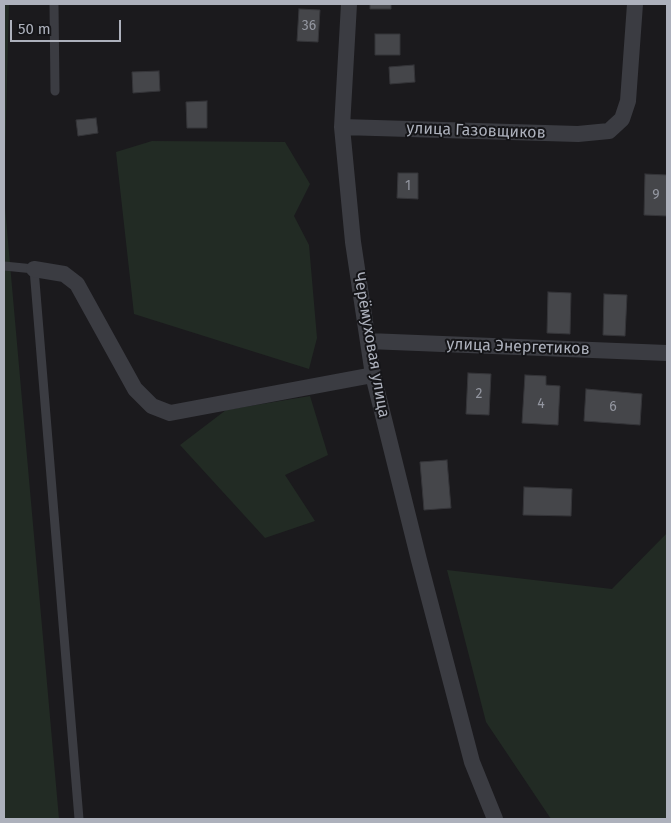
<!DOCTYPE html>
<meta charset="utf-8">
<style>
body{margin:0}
#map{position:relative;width:671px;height:823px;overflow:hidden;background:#1b1a1d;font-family:"Fira Sans",sans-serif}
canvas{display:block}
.frame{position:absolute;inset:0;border:5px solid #adb1bc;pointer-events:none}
.scale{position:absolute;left:10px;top:20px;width:111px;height:22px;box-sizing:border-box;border:2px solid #adb1bc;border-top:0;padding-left:6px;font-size:15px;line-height:18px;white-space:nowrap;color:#adb1bc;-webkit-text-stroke:4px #151518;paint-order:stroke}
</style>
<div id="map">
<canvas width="671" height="823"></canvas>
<div class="frame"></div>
<div class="scale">50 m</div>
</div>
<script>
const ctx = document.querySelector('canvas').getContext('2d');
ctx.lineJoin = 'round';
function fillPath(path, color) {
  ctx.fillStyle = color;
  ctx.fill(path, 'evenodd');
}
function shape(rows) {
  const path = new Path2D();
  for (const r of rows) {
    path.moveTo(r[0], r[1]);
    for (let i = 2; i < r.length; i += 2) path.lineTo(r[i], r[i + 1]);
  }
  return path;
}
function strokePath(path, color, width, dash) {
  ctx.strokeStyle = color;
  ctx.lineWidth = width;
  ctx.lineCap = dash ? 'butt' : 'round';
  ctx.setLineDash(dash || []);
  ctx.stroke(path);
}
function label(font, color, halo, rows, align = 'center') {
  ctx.font = font + ' "Fira Sans",sans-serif';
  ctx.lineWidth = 4;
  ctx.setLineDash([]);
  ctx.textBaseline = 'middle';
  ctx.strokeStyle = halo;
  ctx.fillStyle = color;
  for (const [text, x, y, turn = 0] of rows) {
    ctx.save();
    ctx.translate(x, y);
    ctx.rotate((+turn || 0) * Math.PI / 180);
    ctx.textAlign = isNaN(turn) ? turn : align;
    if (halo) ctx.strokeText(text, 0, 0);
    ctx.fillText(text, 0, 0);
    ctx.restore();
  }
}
fillPath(shape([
 [4,4,9,4,4,196,59,819,4,819],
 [152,141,285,142,310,184,294,216,309,245,317,338,309,369,134,314,116,152],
 [310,396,328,455,285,475,315,521,265,538,180,445,226,410],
 [667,533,667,819,551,819,486,722,447,570,612,589]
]), '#222b24');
const building = shape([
 [370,4,391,4,391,9,370,9,370,4],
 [299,9,320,10,318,42,297,41,299,9],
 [375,34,400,34,400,55,375,55,375,34],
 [414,65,415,82,390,84,389,67,414,65],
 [159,71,160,91,133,93,132,72,159,71],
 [207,101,207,128,187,128,186,102,207,101],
 [96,118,98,133,78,136,76,120,96,118],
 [398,173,418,173,418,199,397,198,398,173],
 [645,174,667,175,667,216,644,215,645,174],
 [548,292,571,293,570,334,547,333,548,292],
 [604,294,627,295,625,336,603,335,604,294],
 [468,373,491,374,489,415,466,414,468,373],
 [525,375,546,376,546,385,560,386,558,425,522,423,525,375],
 [586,389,642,394,640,425,584,421,586,389],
 [447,460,451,508,424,510,420,462,447,460],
 [524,487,572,489,571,516,523,515,524,487]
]);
fillPath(building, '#45464a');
strokePath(building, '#353539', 1);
strokePath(shape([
 [54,4,55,91],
 [4,266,34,269,79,819]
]), '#3b3c42', 9);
strokePath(shape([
 [349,4,342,127,353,242,373,375,419,560,472,762,495,819],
 [342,127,578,134,609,131,622,119,628,101,635,4],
 [34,269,64,274,77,284,135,389,152,406,170,413,373,375],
 [368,341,667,353]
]), '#3b3c42', 16);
label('14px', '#9396a0', null, [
 ["36",309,26],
 ["1",408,186],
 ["9",656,195],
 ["2",479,394],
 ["4",541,404],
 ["6",613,407]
]);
label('16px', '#adb1bc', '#151518', [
 ["улица Газовщиков",476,131,2],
 ["Черёмуховая улица",371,345,80],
 ["улица Энергетиков",518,347,2]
]);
</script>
